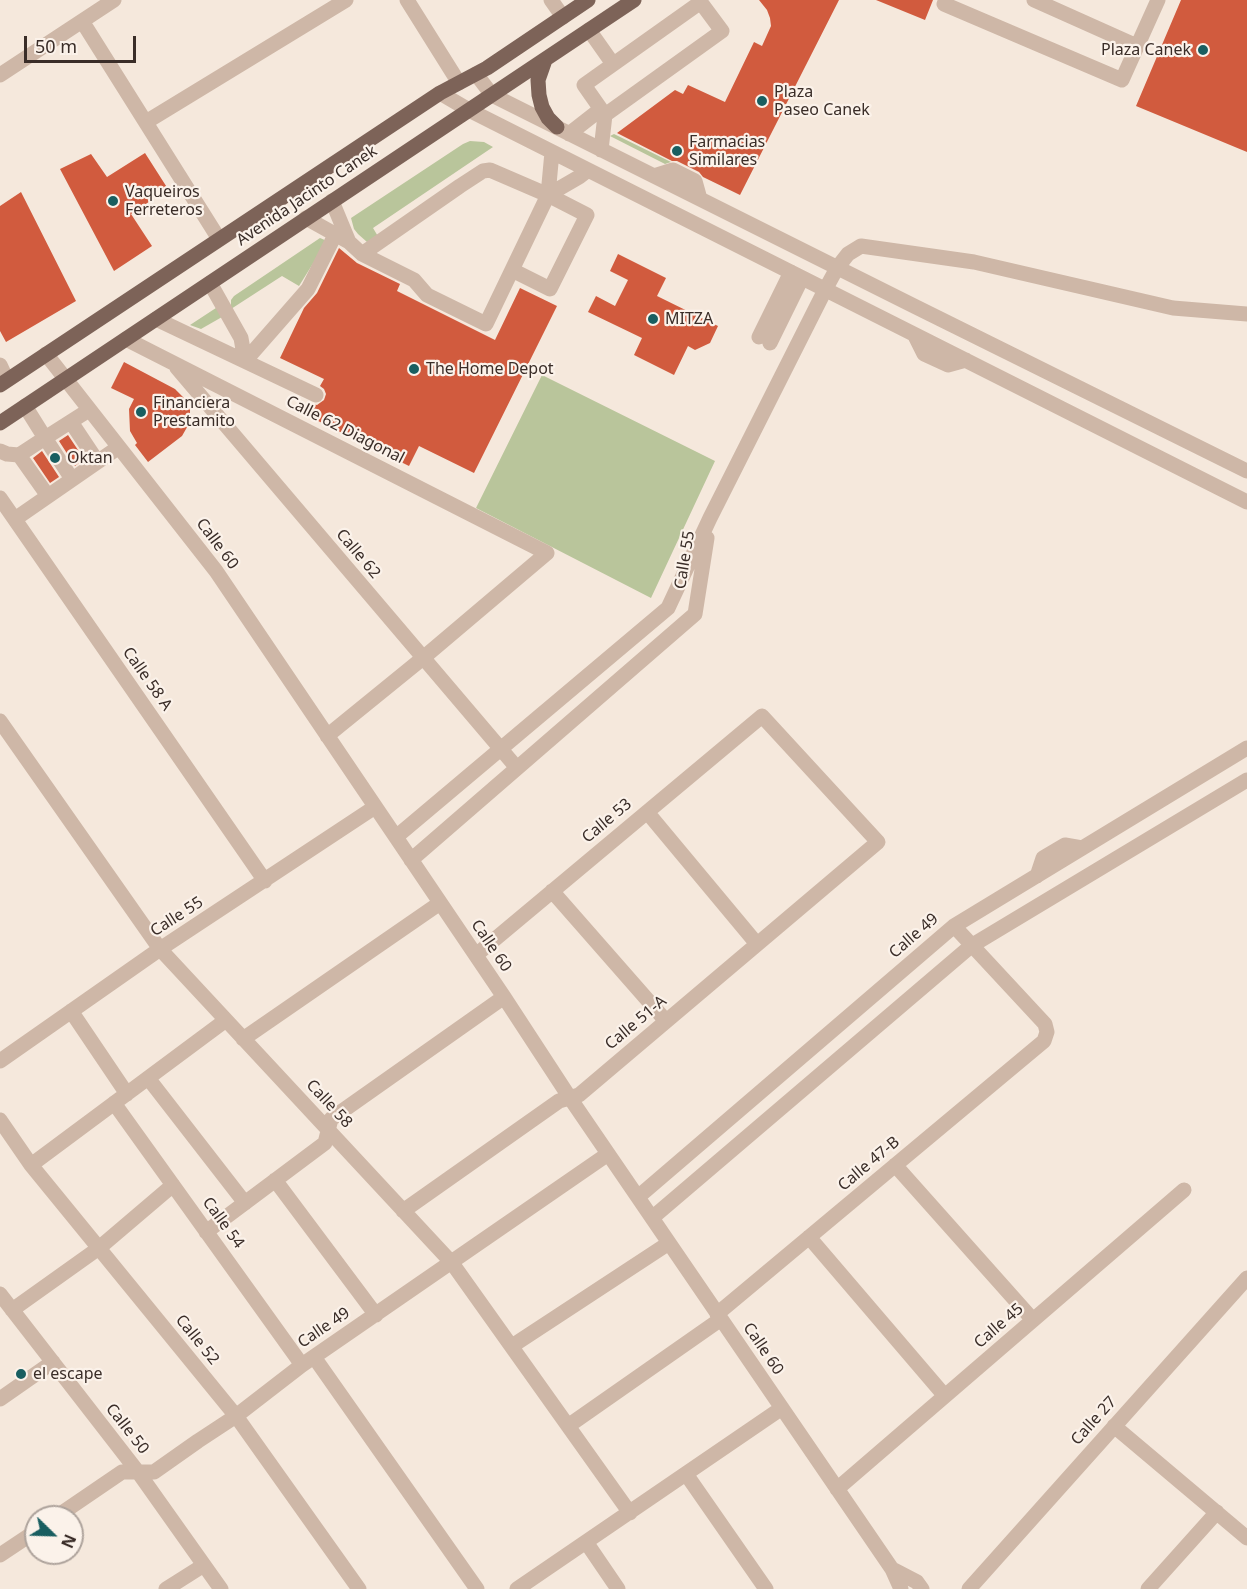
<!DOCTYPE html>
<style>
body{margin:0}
#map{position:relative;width:1247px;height:1589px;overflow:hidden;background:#f5e8dc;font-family:"Noto Sans",sans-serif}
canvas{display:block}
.north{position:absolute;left:24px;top:1505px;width:60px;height:60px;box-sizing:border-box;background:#fbf2ea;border:2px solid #aea39c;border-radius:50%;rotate:113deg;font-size:16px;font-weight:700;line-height:24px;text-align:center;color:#3a2d28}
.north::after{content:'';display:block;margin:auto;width:21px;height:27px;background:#195e60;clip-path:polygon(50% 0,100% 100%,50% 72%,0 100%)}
.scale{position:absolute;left:24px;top:36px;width:112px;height:27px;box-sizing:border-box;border:3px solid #3a2d28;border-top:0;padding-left:8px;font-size:18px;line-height:21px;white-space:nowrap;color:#3a2d28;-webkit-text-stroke:4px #fbf2ea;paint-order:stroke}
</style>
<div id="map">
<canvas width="1247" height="1589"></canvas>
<div class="north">N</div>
<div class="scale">50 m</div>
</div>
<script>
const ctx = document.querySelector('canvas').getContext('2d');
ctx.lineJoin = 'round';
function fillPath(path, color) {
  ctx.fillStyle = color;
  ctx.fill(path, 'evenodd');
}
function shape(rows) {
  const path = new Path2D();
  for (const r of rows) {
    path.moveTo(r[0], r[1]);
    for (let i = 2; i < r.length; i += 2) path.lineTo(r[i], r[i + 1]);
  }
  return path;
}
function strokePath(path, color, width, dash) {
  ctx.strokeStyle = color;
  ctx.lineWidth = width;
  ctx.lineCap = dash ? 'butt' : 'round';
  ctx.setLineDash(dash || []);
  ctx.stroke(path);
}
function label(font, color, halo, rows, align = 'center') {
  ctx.font = font + ' "Noto Sans",sans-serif';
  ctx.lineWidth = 4.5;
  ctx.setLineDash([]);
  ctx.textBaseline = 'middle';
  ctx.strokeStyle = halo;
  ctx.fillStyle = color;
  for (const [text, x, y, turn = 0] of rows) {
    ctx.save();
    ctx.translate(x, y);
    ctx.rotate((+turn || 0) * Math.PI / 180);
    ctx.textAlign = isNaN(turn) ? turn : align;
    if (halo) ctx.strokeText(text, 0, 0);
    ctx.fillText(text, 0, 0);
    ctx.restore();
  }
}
fillPath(shape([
 [614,134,671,162,665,164,610,136],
 [470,141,484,142,493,147,373,228,379,238,367,242,358,234,354,229,351,218,463,144],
 [320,238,327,241,299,286,282,276,231,309,231,300,234,296],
 [219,306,222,317,201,329,190,325],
 [542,375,715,461,651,598,476,508]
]), '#b9c59b');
fillPath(shape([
 [759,0,839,0,740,195,703,177,699,172,677,161,672,161,617,133,675,90,683,94,688,85,725,102,754,42,762,46,771,26,770,18,767,10],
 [876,0,933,0,925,20],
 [1181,0,1247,0,1247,152,1136,106],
 [145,153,168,189,131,214,152,246,114,271,60,169,91,154,107,177],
 [21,192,76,301,6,342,0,331,0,206],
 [339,248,357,263,400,284,397,291,495,340,520,288,557,306,474,473,419,446,409,466,306,415,312,404,317,405,324,400,326,394,324,389,320,386,324,379,280,358,304,308,317,293],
 [618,254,666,278,657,296,718,326,710,343,695,350,688,346,674,375,634,355,642,338,588,312,596,296,615,306,628,280,610,271],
 [124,362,175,389,185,399,190,410,190,422,182,436,148,462,135,445,137,443,130,431,129,409,134,399,111,388],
 [68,435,84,459,75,466,59,441],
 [42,451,59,477,50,483,33,458]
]), '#d15b3e');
strokePath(shape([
 [407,0,459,83],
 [551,0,563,17],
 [699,0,722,31,605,115,584,85,701,2],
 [946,0,944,4,1122,80,1158,0],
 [1034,0,1137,46],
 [82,21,219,239],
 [589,30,613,64],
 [476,74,492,95,912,305,1247,471],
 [0,75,114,0],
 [440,93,469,110,1247,502],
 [146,122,346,0],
 [569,134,601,109],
 [601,150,605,115],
 [654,176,673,170,695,181,700,199],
 [548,195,579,177,588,170],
 [332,201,349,242],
 [306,218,349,242,362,254,414,280,427,295,486,324,548,195,552,152],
 [362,254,460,186,483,171,490,170,548,195,587,215,550,289,512,270],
 [210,283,241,338,245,361],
 [156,319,316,395],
 [914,334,924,354,948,365,966,360],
 [759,337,791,272],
 [126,339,547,553,423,658,327,736],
 [770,343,802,278],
 [46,354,216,571,504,997,570,1098,892,1569,901,1589],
 [245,361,308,289,335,235],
 [0,365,7,380],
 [177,368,517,768],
 [25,406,45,438,89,410],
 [71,422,97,461],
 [0,451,7,454,19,455,45,438,72,479],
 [19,455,48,496],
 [0,498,265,881],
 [15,519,119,447],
 [0,721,160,949,452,1263,630,1513],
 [647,812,757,944],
 [396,837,668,608,710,518,825,290,837,268,848,254,861,246,974,262,1173,308,1247,314],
 [411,860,695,614,707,538],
 [1037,876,1043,858,1065,845,1082,848],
 [552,891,666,1021],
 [71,1011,127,1094],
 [243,1039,440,903],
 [0,1061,160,949,375,807],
 [148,1078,245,1203],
 [114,1103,302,1365],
 [0,1120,31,1165,236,1416,359,1589],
 [31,1165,226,1020],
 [895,1165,1033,1320],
 [275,1180,376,1315],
 [638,1197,954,926,1247,748],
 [403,1211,559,1101,579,1095,878,842,762,716,476,955],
 [652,1218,971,946,1247,780],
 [206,1232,325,1143,331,1119,504,997],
 [809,1237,945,1396],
 [0,1294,138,1472,221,1589],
 [12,1310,99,1248,173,1185],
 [717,1314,1044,1041,1047,1032,1045,1024,954,926],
 [512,1346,669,1243],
 [314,1357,477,1589],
 [0,1399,53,1362],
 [568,1426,721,1319],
 [1114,1426,1247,1538],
 [686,1474,766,1589],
 [837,1489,1184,1190],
 [56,1517,122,1472,154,1472,198,1441,236,1416,302,1365,608,1154],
 [586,1542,618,1589],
 [0,1555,36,1531],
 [892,1569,917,1582,922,1589],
 [166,1589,204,1565],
 [517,1589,782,1408],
 [969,1589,1247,1278],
 [1148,1589,1217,1512]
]), '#ceb7a7', 15);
strokePath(shape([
 [545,60,538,80,539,95,542,107,548,118,557,127],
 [0,385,440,93,487,68,588,0],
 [0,423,634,0]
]), '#7d6358', 15);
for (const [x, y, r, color] of [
 [1203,50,6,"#195e60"],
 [762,101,6,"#195e60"],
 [677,151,6,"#195e60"],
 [113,201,6,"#195e60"],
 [653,319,6,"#195e60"],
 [414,369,6,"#195e60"],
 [141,412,6,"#195e60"],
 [55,458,6,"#195e60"],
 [21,1374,6,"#195e60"]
]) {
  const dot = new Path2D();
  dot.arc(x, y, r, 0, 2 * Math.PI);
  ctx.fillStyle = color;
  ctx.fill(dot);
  strokePath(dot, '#fbf2ea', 2);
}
label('16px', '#3a2d28', '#fbf2ea', [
 ["Plaza Canek",1191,50,"right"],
 ["Plaza",774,92],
 ["Paseo Canek",774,110],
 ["Farmacias",689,142],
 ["Similares",689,160],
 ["Vaqueiros",125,192],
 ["Ferreteros",125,210],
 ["MITZA",665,319],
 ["The Home Depot",426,369],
 ["Financiera",153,403],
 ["Prestamito",153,421],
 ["Oktan",67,458],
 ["el escape",33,1374]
], 'left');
label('16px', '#3a2d28', '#fbf2ea', [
 ["Avenida Jacinto Canek",307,196,-34],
 ["Calle 62 Diagonal",345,430,27],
 ["Calle 60",217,544,53],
 ["Calle 62",358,554,50],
 ["Calle 55",685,560,-81],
 ["Calle 58 A",147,679,55],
 ["Calle 53",607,821,-40],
 ["Calle 55",177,917,-33],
 ["Calle 49",914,936,-41],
 ["Calle 60",491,946,56],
 ["Calle 51-A",636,1023,-40],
 ["Calle 58",329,1104,47],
 ["Calle 47-B",869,1164,-40],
 ["Calle 54",223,1223,54],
 ["Calle 45",999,1326,-41],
 ["Calle 49",324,1328,-34],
 ["Calle 52",197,1340,51],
 ["Calle 60",763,1349,56],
 ["Calle 27",1094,1421,-48],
 ["Calle 50",127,1429,52]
]);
</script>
